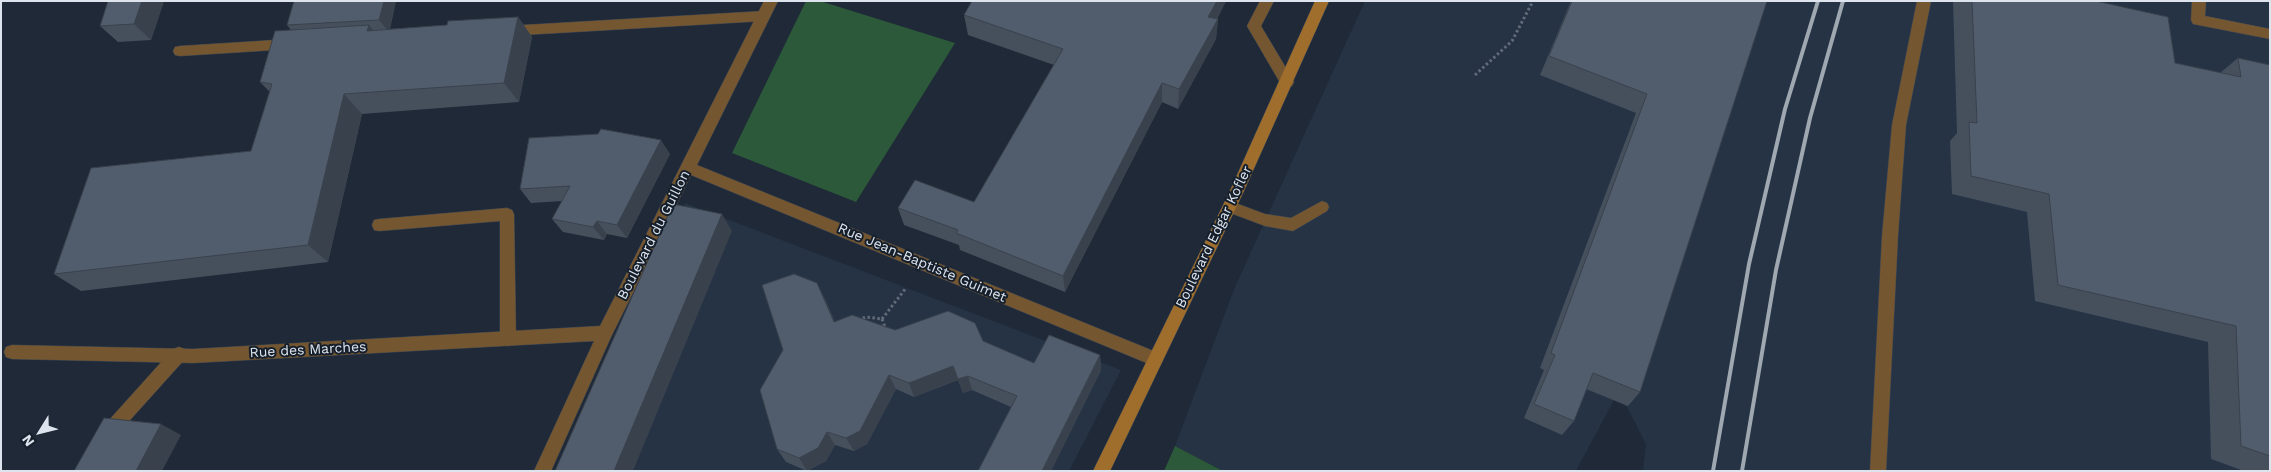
<!DOCTYPE html>
<style>
body{margin:0}
#map{position:relative;width:2271px;height:472px;overflow:hidden;background:#1f2937;font-family:"Work Sans",sans-serif}
canvas{display:block}
.frame{position:absolute;inset:0;border:2px solid #dde4ed;pointer-events:none}
.north{position:absolute;left:15px;top:407px;width:50px;height:50px;-webkit-text-stroke:4px #151f2c;paint-order:stroke;rotate:234deg;font-size:14px;font-weight:700;line-height:20px;text-align:center;color:#dde4ed}
.north::after{content:'';display:block;margin:auto;width:18px;height:22px;background:#dde4ed;clip-path:polygon(50% 0,100% 100%,50% 72%,0 100%)}
</style>
<div id="map">
<canvas width="2271" height="472"></canvas>
<div class="frame"></div>
<div class="north">N</div>
</div>
<script>
const ctx = document.querySelector('canvas').getContext('2d');
ctx.lineJoin = 'round';
function fillPath(path, color) {
  ctx.fillStyle = color;
  ctx.fill(path, 'evenodd');
}
function shape(rows) {
  const path = new Path2D();
  for (const r of rows) {
    path.moveTo(r[0], r[1]);
    for (let i = 2; i < r.length; i += 2) path.lineTo(r[i], r[i + 1]);
  }
  return path;
}
function strokePath(path, color, width, dash) {
  ctx.strokeStyle = color;
  ctx.lineWidth = width;
  ctx.lineCap = dash ? 'butt' : 'round';
  ctx.setLineDash(dash || []);
  ctx.stroke(path);
}
function label(font, color, halo, rows, align = 'center') {
  ctx.font = font + ' "Work Sans",sans-serif';
  ctx.lineWidth = 4;
  ctx.setLineDash([]);
  ctx.textBaseline = 'middle';
  ctx.strokeStyle = halo;
  ctx.fillStyle = color;
  for (const [text, x, y, turn = 0] of rows) {
    ctx.save();
    ctx.translate(x, y);
    ctx.rotate((+turn || 0) * Math.PI / 180);
    ctx.textAlign = isNaN(turn) ? turn : align;
    if (halo) ctx.strokeText(text, 0, 0);
    ctx.fillText(text, 0, 0);
    ctx.restore();
  }
}
fillPath(shape([
 [1365,1,2270,1,2270,471,1643,471,1646,444,1627,407,1614,400,1576,471,1223,471,1175,446,1235,287],
 [685,203,1121,370,1069,471,570,471]
]), '#253345');
fillPath(shape([
 [806,1,820,1,955,43,856,202,732,153],
 [1175,446,1223,471,1164,471]
]), '#2c593a');
const lane = shape([
 [1260,1,1274,1,1261,26,1292,78,1294,82,1292,86,1282,86,1247,26,1260,1],
 [1917,1,1931,1,1906,125,1898,236,1886,471,1870,471,1882,236,1892,125,1917,1],
 [2192,1,2206,1,2205,16,2270,29,2270,39,2193,24,2191,20,2192,1],
 [764,11,771,16,764,21,506,36,499,31,506,26,764,11],
 [291,39,298,44,291,49,180,56,175,55,173,51,175,47,180,46,291,39],
 [1230,201,1265,214,1291,218,1322,201,1327,203,1329,207,1327,211,1293,231,1265,226,1225,211,1223,207,1225,203,1230,201],
 [507,208,512,210,514,214,516,339,514,344,508,346,502,344,500,339,500,221,379,231,374,230,372,225,374,220,379,219,507,208],
 [179,347,185,349,187,354,185,359,113,439,107,442,101,439,99,434,101,429,173,349,179,347]
]);
const street = shape([
 [764,1,778,1,697,165,1161,354,1163,359,1161,364,1155,366,1149,364,691,175,611,337,551,471,534,471,594,341,193,363,12,359,6,357,4,352,6,347,12,345,193,349,600,326,764,1]
]);
const secondary = shape([
 [1315,1,1329,1,1243,193,1110,471,1093,471,1229,193,1315,1]
]);
strokePath(lane, '#3d4754', 1);
strokePath(street, '#3d4754', 1);
strokePath(secondary, '#3d4754', 1);
strokePath(shape([
 [1475,75,1512,41,1533,1],
 [882,319,906,288],
 [882,319,886,330],
 [858,320,866,317,882,319]
]), '#626b77', 3, [2.5, 2.5]);
fillPath(lane, '#745630');
fillPath(street, '#745630');
fillPath(secondary, '#9f6e2d');
strokePath(shape([
 [1713,471,1749,264,1785,109,1818,1],
 [1742,471,1776,270,1810,118,1843,1]
]), '#9fa7b1', 4);
fillPath(shape([
 [164,1,151,40,118,42,100,26],
 [294,1,396,1,390,29,447,25,518,17,532,37,519,102,362,114,328,262,81,291,54,274,251,151,270,92,260,82,291,30,287,25],
 [972,1,1226,1,1217,19,1218,19,1216,39,1178,109,1162,102,1065,292,960,250,959,245,904,225,898,208,974,202,1054,65,968,35,964,15],
 [1571,1,1767,1,1640,392,1628,406,1586,389,1574,421,1562,435,1524,418,1544,370,1540,368,1636,113,1540,75],
 [1953,1,2096,1,2175,63,2220,73,2238,58,2270,65,2270,471,2244,471,2211,459,2208,342,2035,301,2027,212,1952,194,1950,141,1957,133],
 [670,154,627,238,607,234,604,240,563,232,552,219,562,201,531,203,520,189],
 [825,299,835,322,895,330,983,341,1034,363,1100,355,1101,370,1051,471,978,471,1011,407,972,390,963,393,958,380,914,397,896,389,867,444,854,451,835,445,826,461,807,471,786,462,777,449]
]), '#46505d');
fillPath(shape([
 [142,1,164,1,151,40,134,24],
 [384,1,396,1,389,32,379,20],
 [1217,1,1226,1,1207,37,1208,17],
 [518,17,532,37,519,102,504,83],
 [1218,19,1216,39,1178,109,1179,89],
 [369,25,385,46,367,31],
 [1162,83,1162,102,1065,292,1063,276],
 [344,94,362,114,328,262,308,245],
 [661,140,670,154,627,238,617,225],
 [722,214,732,231,633,471,614,471],
 [597,221,607,234,604,240,593,227],
 [817,283,825,299,841,338,834,322],
 [1100,355,1101,370,1051,471,1042,471],
 [953,366,958,380,914,397,909,383],
 [889,375,896,389,867,444,854,451,846,438],
 [968,376,972,390,963,393,958,379],
 [161,424,181,435,162,471,136,471],
 [827,432,835,445,826,461,807,471,799,458]
]), '#39414c');
const building = shape([
 [108,1,142,1,134,24,100,26,108,1],
 [294,1,384,1,379,20,287,25,294,1],
 [972,1,1217,1,1208,17,1218,19,1179,89,1162,83,1063,276,956,233,958,230,898,208,915,180,974,202,1063,49,964,15,972,1],
 [1572,1,1767,1,1640,392,1593,373,1574,421,1534,404,1555,355,1551,353,1647,94,1549,56,1572,1],
 [1972,1,2096,1,2168,17,2175,63,2241,77,2238,58,2270,65,2270,456,2241,446,2236,326,2058,285,2049,194,1971,176,1969,122,1977,123,1972,1],
 [518,17,504,83,344,94,308,245,54,274,91,168,251,151,272,84,260,82,275,31,369,25,367,31,447,25,448,21,518,17],
 [601,129,661,140,617,225,597,221,593,227,552,219,570,186,520,189,529,138,598,134,601,129],
 [673,204,722,214,614,471,555,471,673,204],
 [794,274,817,283,834,322,852,315,895,330,948,311,975,323,983,341,1034,363,1049,335,1100,355,1042,471,978,471,1017,396,968,376,958,379,953,366,909,383,889,375,860,431,846,438,827,432,818,448,799,458,777,449,760,390,783,350,762,285,794,274],
 [104,418,161,424,136,471,74,471,104,418]
]);
fillPath(building, '#515d6c');
strokePath(building, '#39414c', 1);
label('14px', '#dde4ed', '#151f2c', [
 ["Boulevard du Guillon",654,235,-63],
 ["Boulevard Edgar Kofler",1214,237,-64],
 ["Rue Jean-Baptiste Guimet",922,263,23],
 ["Rue des Marches",308,350,-3]
]);
</script>
